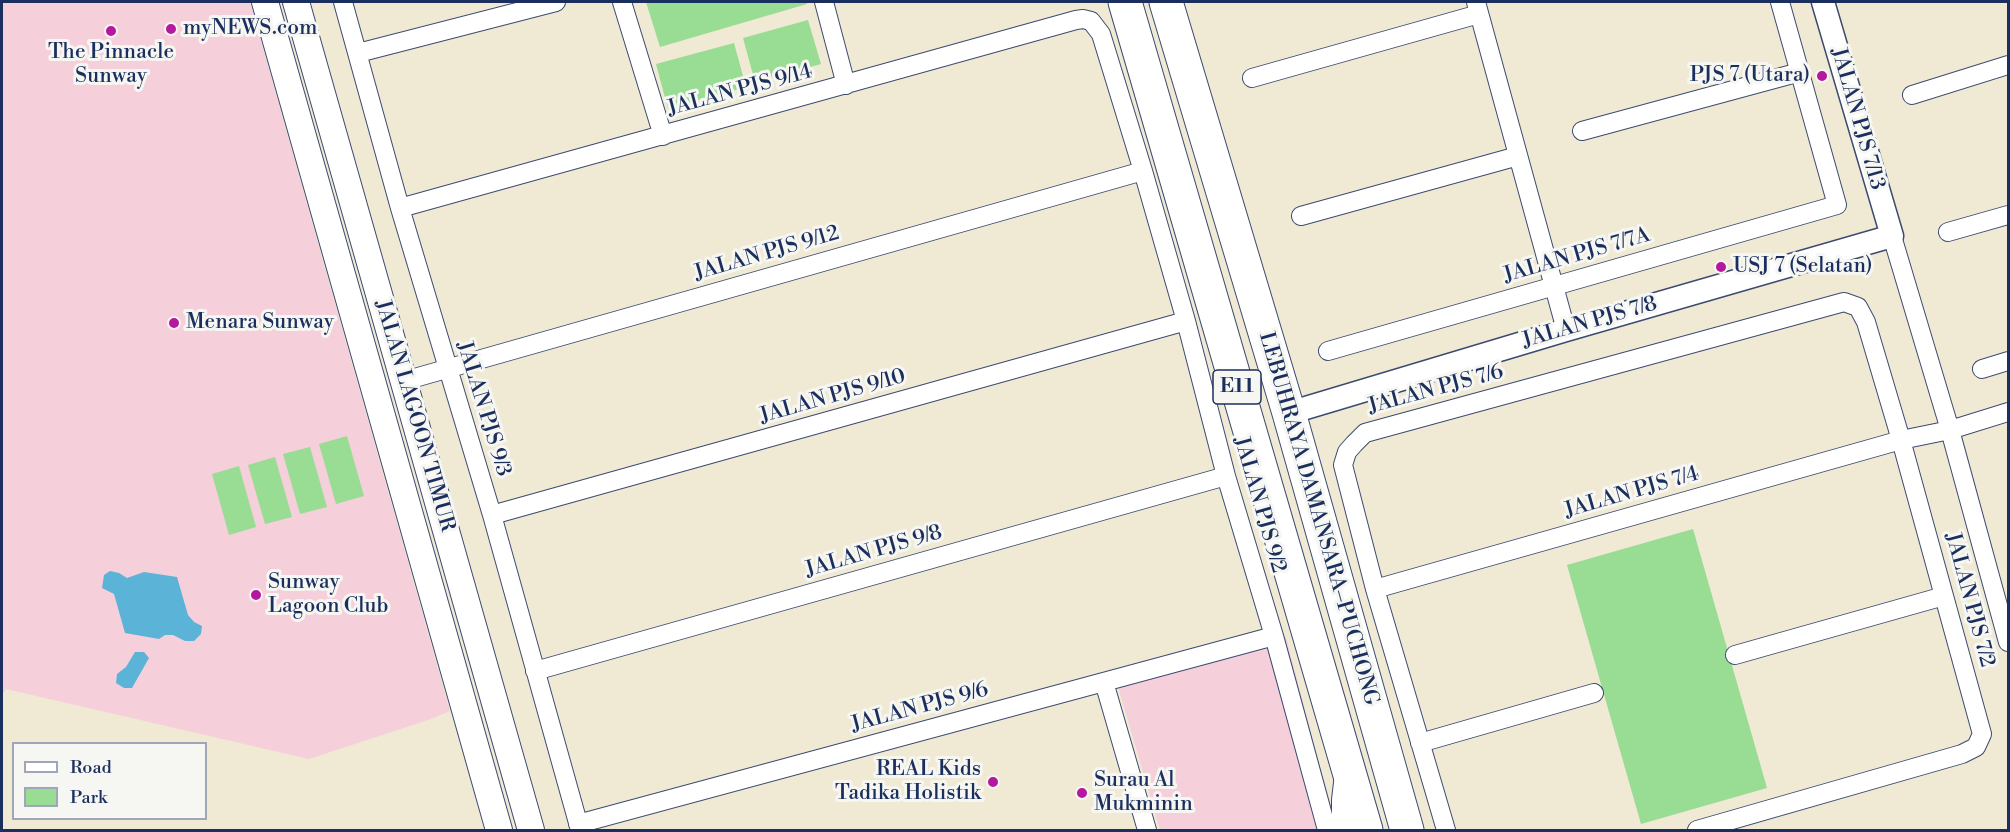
<!DOCTYPE html>
<meta charset="utf-8">
<style>
body{margin:0}
#map{position:relative;width:2010px;height:832px;overflow:hidden;background:#f0e9d4;font-family:"Libre Bodoni",serif}
canvas{display:block}
.frame{position:absolute;inset:0;border:3px solid #1b2f5e;pointer-events:none}
.legend{position:absolute;left:12px;top:742px;width:195px;height:78px;box-sizing:border-box;background:#f6f6f2;border:2px solid #9ea6b7;margin:0;padding:8px 10px;list-style:none;font-size:18px;color:#1b2f5e}
.legend li{display:flex;align-items:center;gap:12px;height:30px}
.legend b{width:30px;border:2px solid #9ea6b7}
</style>
<div id="map">
<canvas width="2010" height="832"></canvas>
<div class="frame"></div>
<ul class="legend">
<li><b style="height:8px;background:#fff"></b>Road</li>
<li><b style="height:16px;background:#99dc94"></b>Park</li>
</ul>
</div>
<script>
const ctx = document.querySelector('canvas').getContext('2d');
ctx.lineJoin = 'round';
function fillPath(path, color) {
  ctx.fillStyle = color;
  ctx.fill(path, 'evenodd');
}
function shape(rows) {
  const path = new Path2D();
  for (const r of rows) {
    path.moveTo(r[0], r[1]);
    for (let i = 2; i < r.length; i += 2) path.lineTo(r[i], r[i + 1]);
  }
  return path;
}
function strokePath(path, color, width, dash) {
  ctx.strokeStyle = color;
  ctx.lineWidth = width;
  ctx.lineCap = dash ? 'butt' : 'round';
  ctx.setLineDash(dash || []);
  ctx.stroke(path);
}
function label(font, color, halo, rows, align = 'center') {
  ctx.font = font + ' "Libre Bodoni",serif';
  ctx.lineWidth = 6;
  ctx.setLineDash([]);
  ctx.textBaseline = 'middle';
  ctx.strokeStyle = halo;
  ctx.fillStyle = color;
  for (const [text, x, y, turn = 0] of rows) {
    ctx.save();
    ctx.translate(x, y);
    ctx.rotate((+turn || 0) * Math.PI / 180);
    ctx.textAlign = isNaN(turn) ? turn : align;
    if (halo) ctx.strokeText(text, 0, 0);
    ctx.fillText(text, 0, 0);
    ctx.restore();
  }
}
fillPath(shape([
 [2,2,250,2,450,711,431,719,309,759,6,689,2,695],
 [1286,637,1336,830,1160,830,1117,683]
]), '#f5cfda');
fillPath(shape([
 [646,2,806,2,807,4,660,47],
 [808,20,821,64,755,82,743,38],
 [734,43,746,87,668,109,656,64],
 [347,436,364,496,336,504,319,444],
 [310,447,327,507,300,514,283,454],
 [275,457,292,517,265,524,248,465],
 [239,466,256,527,229,535,212,474],
 [1693,529,1767,788,1641,824,1567,565]
]), '#99dc94');
fillPath(shape([
 [110,571,119,573,127,578,144,572,177,577,188,615,194,622,202,626,201,634,194,641,185,641,173,635,165,635,159,639,125,633,114,594,102,588,104,575],
 [135,652,144,652,149,658,132,688,124,688,116,683,117,674,126,667]
]), '#5cb3d8');
const minor = shape([
 [343,2,400,208,492,515,580,830],
 [622,2,663,136],
 [824,2,846,85],
 [1476,2,1566,330],
 [358,53,556,2],
 [1252,78,1479,14],
 [1912,95,2008,65],
 [1582,131,1800,72],
 [400,208,1076,20,1083,19,1091,21,1101,34,1143,171,1186,321,1226,476,1274,636,1327,830],
 [1301,216,1518,156],
 [1948,232,2008,215],
 [1892,236,1950,430,2008,642],
 [1328,351,1837,205,1780,2],
 [1982,369,2008,361],
 [404,381,1143,171],
 [492,515,1186,321],
 [1375,589,1901,440,1866,322,1858,307,1844,302,1365,433,1354,444,1347,452,1343,465,1375,589,1446,830],
 [1735,655,1944,596],
 [535,671,1226,476],
 [1104,682,1147,830],
 [1420,743,1594,693],
 [578,824,1274,636],
 [1697,830,1962,754,1976,747,1982,734,1901,440,1950,430,2008,412]
]);
const tertiary = shape([
 [1289,413,1566,330,1892,236,1823,2]
]);
const secondary = shape([
 [265,2,499,830],
 [296,2,531,830],
 [1345,830,1345,800,1347,783]
]);
const motorway = shape([
 [1125,2,1366,830],
 [1166,2,1289,413,1407,830]
]);
strokePath(minor, '#3b4b70', 20);
strokePath(tertiary, '#3b4b70', 25);
strokePath(secondary, '#3b4b70', 28);
strokePath(motorway, '#3b4b70', 35);
strokePath(minor, '#fff', 18);
strokePath(tertiary, '#fff', 22);
strokePath(secondary, '#fff', 26);
strokePath(motorway, '#fff', 33);
for (const [x, y, r, color] of [
 [171,29,6,"#b5179e"],
 [111,31,6,"#b5179e"],
 [1822,76,6,"#b5179e"],
 [1721,267,6,"#b5179e"],
 [174,323,6,"#b5179e"],
 [256,595,6,"#b5179e"],
 [993,782,6,"#b5179e"],
 [1082,793,6,"#b5179e"]
]) {
  const dot = new Path2D();
  dot.arc(x, y, r, 0, 2 * Math.PI);
  ctx.fillStyle = color;
  ctx.fill(dot);
  strokePath(dot, '#f6f6f2', 2);
}
for (const [x, y, w] of [
 [1237,387,48]
]) {
  const box = new Path2D();
  box.roundRect(x - w / 2, y - 17, w, 34, 4.5);
  ctx.fillStyle = '#f6f6f2';
  ctx.fill(box);
  strokePath(box, '#1b2f5e', 1.5);
}
label('bold 20px', '#1b2f5e', null, [
 ["E11",1237,387]
]);
label('21px', '#1b2f5e', '#f6f6f2', [
 ["myNEWS.com",183,29],
 ["The Pinnacle",111,53,"center"],
 ["Sunway",111,77,"center"],
 ["PJS 7 (Utara)",1810,76,"right"],
 ["USJ 7 (Selatan)",1733,267],
 ["Menara Sunway",186,323],
 ["Sunway",268,583],
 ["Lagoon Club",268,607],
 ["REAL Kids",981,770,"right"],
 ["Tadika Holistik",981,794,"right"],
 ["Surau Al",1094,781],
 ["Mukminin",1094,805]
], 'left');
label('21px', '#1b2f5e', '#f6f6f2', [
 ["JALAN PJS 9/14",740,91,-15],
 ["JALAN PJS 7/13",1857,119,74],
 ["JALAN PJS 9/12",767,254,-16],
 ["JALAN PJS 7/7A",1577,256,-16],
 ["JALAN PJS 7/8",1590,323,-16],
 ["JALAN PJS 7/6",1436,390,-15],
 ["JALAN PJS 9/10",833,397,-16],
 ["JALAN PJS 9/3",483,409,73],
 ["JALAN LAGOON TIMUR",414,416,74],
 ["JALAN PJS 7/4",1632,493,-16],
 ["JALAN PJS 9/2",1259,505,74],
 ["LEBUHRAYA DAMANSARA–PUCHONG",1318,519,74],
 ["JALAN PJS 9/8",874,552,-16],
 ["JALAN PJS 7/2",1969,600,75],
 ["JALAN PJS 9/6",920,708,-15]
]);
</script>
